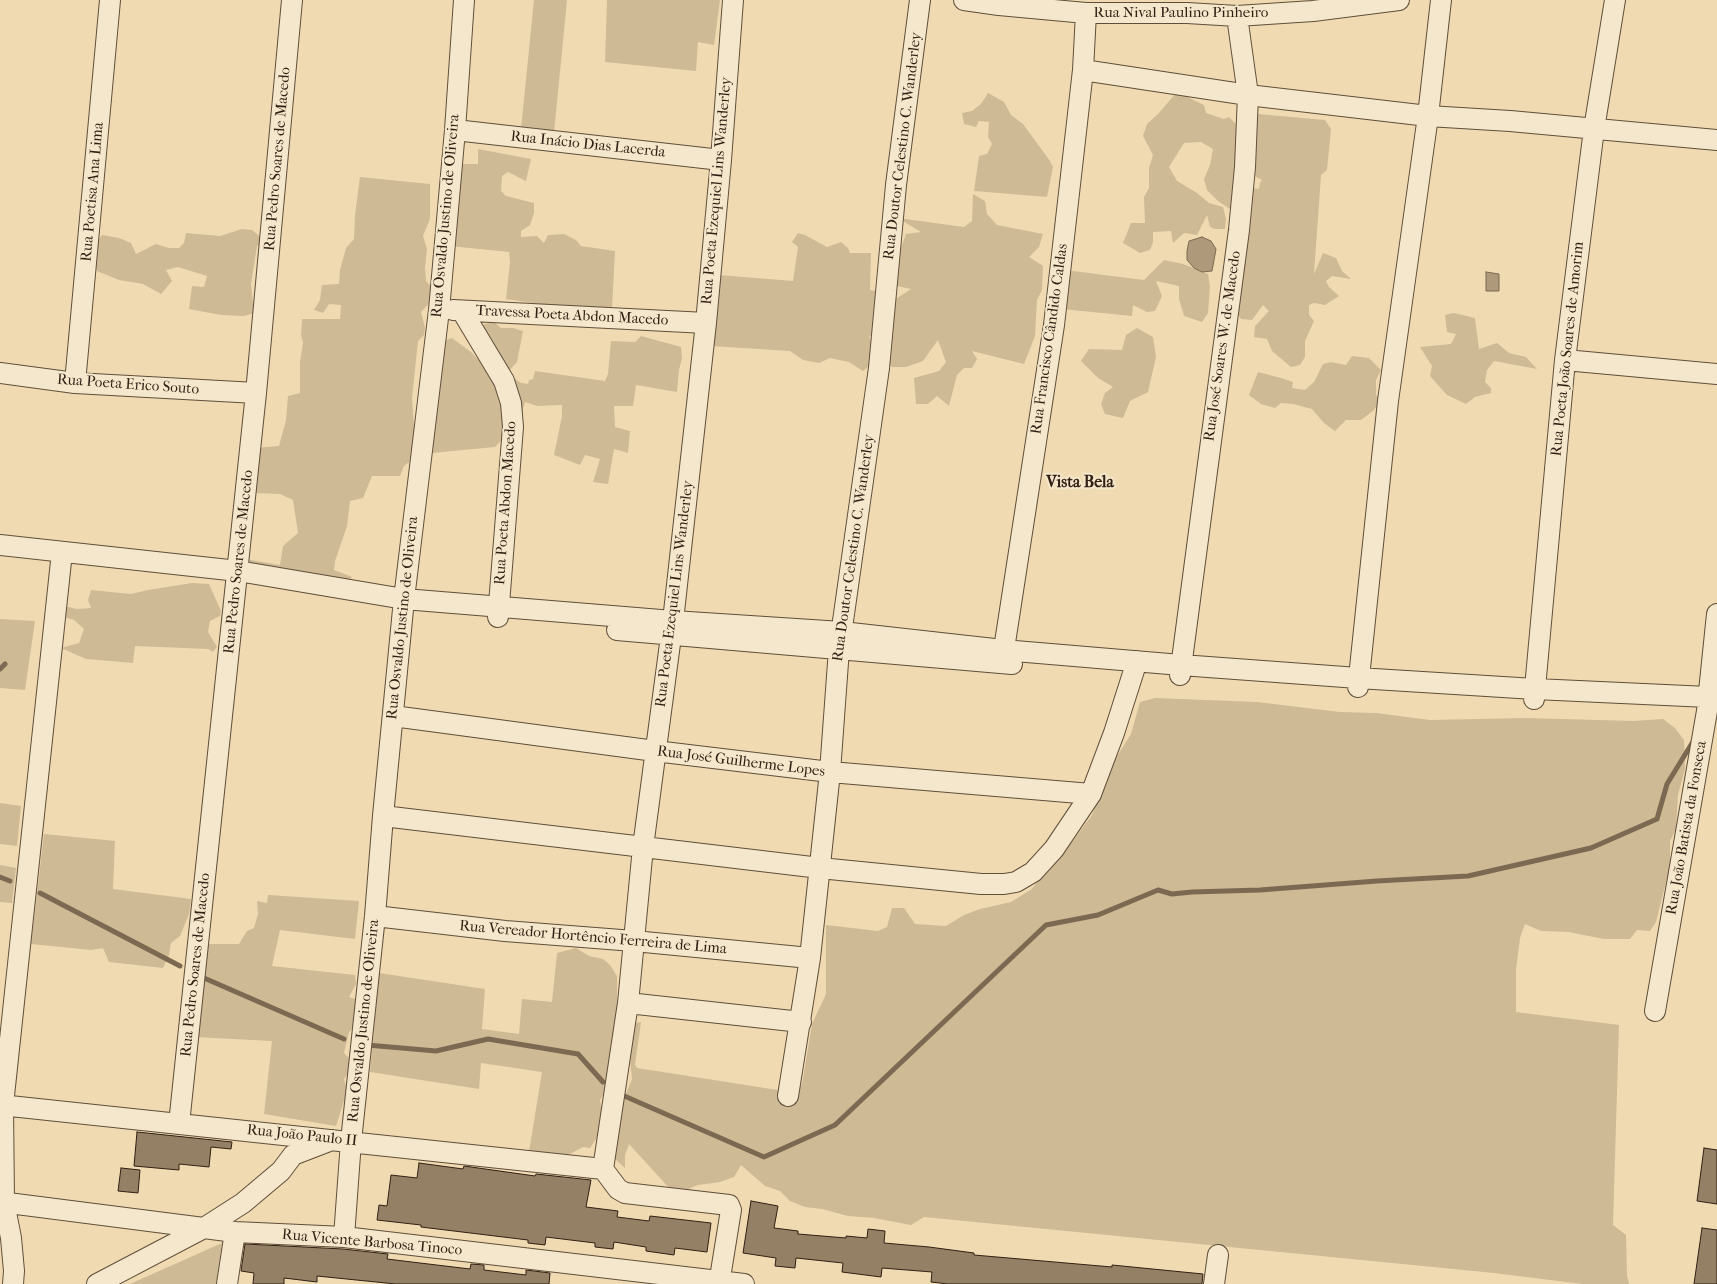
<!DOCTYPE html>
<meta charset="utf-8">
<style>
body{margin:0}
canvas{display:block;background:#efdab1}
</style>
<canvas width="1717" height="1284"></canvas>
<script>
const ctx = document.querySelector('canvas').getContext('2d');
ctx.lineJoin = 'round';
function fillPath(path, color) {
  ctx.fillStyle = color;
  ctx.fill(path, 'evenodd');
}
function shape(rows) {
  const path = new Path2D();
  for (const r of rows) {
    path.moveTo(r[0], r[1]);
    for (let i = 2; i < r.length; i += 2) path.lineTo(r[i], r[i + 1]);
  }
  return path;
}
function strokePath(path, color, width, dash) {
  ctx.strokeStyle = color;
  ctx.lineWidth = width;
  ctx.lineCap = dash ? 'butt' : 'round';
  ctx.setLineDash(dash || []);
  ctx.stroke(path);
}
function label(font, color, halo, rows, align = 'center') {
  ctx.font = font + ' "IM FELL French Canon",serif';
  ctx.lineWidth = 4;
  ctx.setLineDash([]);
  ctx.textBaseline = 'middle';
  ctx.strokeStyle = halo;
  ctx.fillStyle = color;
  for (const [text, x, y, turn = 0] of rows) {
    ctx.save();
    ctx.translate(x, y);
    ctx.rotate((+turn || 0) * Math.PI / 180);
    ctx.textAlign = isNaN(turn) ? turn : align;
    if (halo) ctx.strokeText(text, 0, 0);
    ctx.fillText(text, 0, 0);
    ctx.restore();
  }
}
fillPath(shape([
 [534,0,567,0,554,133,521,129],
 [607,0,720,0,714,45,698,42,696,71,605,62],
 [1177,92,1204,105,1206,113,1224,119,1229,117,1241,129,1239,182,1233,191,1235,202,1230,209,1218,201,1207,190,1204,179,1210,165,1213,149,1201,142,1184,143,1169,167,1177,181,1197,193,1209,203,1223,207,1226,219,1225,229,1215,229,1210,227,1207,215,1197,235,1184,233,1173,243,1171,231,1153,232,1153,242,1150,250,1140,253,1123,243,1131,223,1145,223,1144,197,1149,188,1149,168,1153,155,1143,136,1147,124,1158,114],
 [988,93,1004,102,1011,115,1023,124,1050,161,1053,167,1047,197,974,191,979,156,987,154,992,144,988,137,989,122,979,121,976,127,964,124,962,113,972,111,981,104],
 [1258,114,1325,120,1331,129,1327,170,1321,175,1314,274,1323,253,1336,258,1342,271,1351,279,1332,276,1326,281,1329,287,1339,296,1325,305,1314,303,1309,305,1309,315,1314,321,1305,341,1305,357,1300,365,1291,367,1272,351,1267,339,1254,337,1255,326,1269,311,1263,305,1252,320,1241,319,1234,308,1253,188,1259,189,1260,183,1262,180,1251,174],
 [478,149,531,159,526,181,508,172,502,176,501,191,506,196,534,203,534,213,530,225,521,231,521,237,537,236,544,243,548,235,564,234,576,240,581,246,615,251,612,309,547,305,506,299,510,262,509,252,450,246,458,164,478,164],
 [360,177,430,184,430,219,423,236,427,249,425,268,426,281,435,291,435,297,421,312,425,328,424,335,418,341,412,398,414,426,419,431,419,454,404,466,400,476,372,476,363,498,350,501,347,526,335,561,334,570,352,577,346,584,242,577,245,559,280,565,283,546,298,533,293,500,280,494,252,493,254,448,279,446,286,420,288,396,300,393,300,362,303,343,301,335,302,319,340,319,341,305,329,304,323,313,314,310,320,300,322,285,339,284,340,270,346,248,354,239,355,215],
 [973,194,985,201,987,214,997,225,1043,234,1039,247,1029,257,1043,266,1042,290,1037,300,1035,336,1024,364,972,351,977,359,972,368,964,368,957,375,949,406,937,396,928,404,916,404,914,378,939,371,946,362,938,340,923,361,906,367,892,367,886,361,894,300,911,289,897,286,893,279,896,261,906,234,921,232,898,218,964,227,972,221],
 [242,229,252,230,264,240,257,246,251,284,254,313,244,316,221,315,189,309,192,286,204,287,207,276,178,267,166,270,172,281,161,294,143,284,119,280,97,271,94,262,95,245,102,235,119,238,131,243,136,254,156,244,169,248,179,248,184,243,186,233,220,236],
 [798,233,805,235,827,247,841,242,848,248,850,253,871,253,870,290,876,291,879,327,869,337,876,348,869,366,863,371,849,362,830,358,819,363,803,360,790,351,710,346,719,275,793,281,798,247,792,242],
 [1164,260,1183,264,1208,274,1210,286,1208,313,1202,322,1184,316,1179,299,1179,286,1156,281,1162,296,1155,311,1147,312,1133,305,1132,316,1062,309,1065,270,1144,280],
 [1454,313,1475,318,1479,349,1497,343,1509,353,1526,357,1537,369,1494,361,1487,370,1485,382,1491,388,1491,393,1475,397,1466,404,1447,395,1430,376,1432,366,1420,347,1451,344,1456,334,1447,332,1445,315],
 [493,321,501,328,513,328,523,331,517,362,506,374,480,326],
 [1137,328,1153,337,1156,357,1148,392,1130,401,1123,418,1105,414,1101,404,1105,393,1113,387,1098,378,1081,361,1089,349,1122,350,1126,335],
 [641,336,681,347,682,358,679,370,677,392,636,385,633,406,614,406,615,427,630,431,628,453,614,449,608,484,593,482,600,459,585,455,580,465,554,455,562,416,562,405,537,406,525,402,521,415,511,376,521,383,528,384,529,380,533,379,535,371,605,381,608,374,611,341,635,342],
 [452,338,471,352,488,370,494,381,499,401,506,419,507,434,495,447,432,453,426,459,444,341],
 [1352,356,1369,358,1381,370,1376,380,1376,395,1381,399,1374,410,1361,420,1346,420,1335,431,1324,423,1312,409,1293,404,1281,403,1275,408,1261,404,1249,395,1258,372,1281,378,1293,382,1292,388,1305,390,1314,382,1323,364,1331,362,1346,365],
 [192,583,209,584,221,611,220,616,210,621,208,632,217,647,213,652,208,649,135,646,133,663,86,659,61,648,79,643,84,629,74,620,64,617,64,606,77,609,91,608,88,600,91,590,131,594,148,590],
 [0,619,35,621,25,690,0,688],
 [1155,698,1257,702,1340,712,1376,713,1430,720,1525,718,1633,721,1663,719,1675,728,1684,740,1685,769,1678,795,1676,829,1670,841,1670,866,1656,922,1650,931,1637,930,1630,939,1604,939,1569,932,1541,931,1525,924,1520,938,1516,970,1516,1012,1619,1025,1613,1225,1626,1235,1627,1276,1629,1284,1582,1284,1494,1273,924,1217,911,1225,874,1218,848,1216,822,1209,805,1207,790,1201,780,1191,765,1186,741,1165,734,1177,720,1182,698,1185,686,1190,670,1189,629,1144,625,1155,625,1168,615,1159,621,1106,632,1079,629,1048,635,1023,641,1022,635,1065,637,1068,784,1091,798,1091,802,1084,812,1024,826,994,826,925,878,931,887,927,892,908,904,908,915,924,946,926,964,915,980,909,1011,902,1032,889,1047,868,1072,842,1092,815,1109,769,1131,734,1140,702],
 [0,803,21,806,17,846,0,844],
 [44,834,115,841,113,889,191,899,189,914,180,936,171,943,169,955,163,968,109,962,103,948,91,950,31,944],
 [0,865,16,868,12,903,0,902],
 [268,895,359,901,355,939,280,930,272,966,355,975,356,984,349,997,355,999,355,1026,349,1032,344,1053,349,1058,350,1070,344,1079,347,1091,336,1126,264,1114,272,1041,194,1037,208,944,239,944,247,931,254,928,258,914,257,901,267,903],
 [576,948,589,956,603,959,610,965,617,976,617,1010,612,1067,604,1093,600,1100,603,1121,600,1133,590,1148,583,1147,568,1155,553,1153,529,1152,542,1072,481,1063,479,1089,370,1072,379,973,485,989,482,1029,519,1034,522,999,552,1002,557,953],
 [222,1243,216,1284,130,1284]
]), '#cfba96');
const water = shape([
 [1202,237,1211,241,1216,249,1212,271,1202,272,1194,268,1187,260,1187,251,1189,241,1202,237],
 [1486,272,1499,274,1499,291,1486,291,1486,272]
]);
fillPath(water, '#ae9a7b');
strokePath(water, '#7c6951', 1);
strokePath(shape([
 [0,669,5,664],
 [0,877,10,881],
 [40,893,180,966],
 [204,978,344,1039],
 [367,1045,436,1051,488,1039,578,1054,603,1082],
 [622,1095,764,1157,835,1125,1046,925,1098,915,1158,890,1172,894,1192,892,1260,890,1377,881,1468,876,1591,848,1657,819,1667,784,1694,740]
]), '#7c6951', 5);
const building = shape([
 [137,1132,232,1142,231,1149,211,1147,209,1167,179,1164,179,1170,134,1166,137,1132],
 [1704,1148,1717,1150,1717,1204,1697,1201,1704,1148],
 [419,1163,463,1169,464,1166,535,1176,536,1174,591,1180,586,1207,618,1211,617,1217,649,1221,650,1216,711,1223,707,1252,675,1248,674,1255,646,1251,646,1247,614,1242,613,1249,595,1247,595,1243,546,1237,545,1245,528,1243,528,1240,421,1227,421,1225,377,1220,379,1205,387,1206,391,1175,417,1178,419,1163],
 [121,1168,140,1170,138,1193,118,1191,121,1168],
 [751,1201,778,1206,774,1228,798,1231,798,1234,846,1238,846,1236,867,1238,868,1229,885,1231,884,1243,929,1247,974,1253,974,1255,1112,1267,1112,1265,1203,1274,1202,1284,948,1284,931,1282,932,1272,882,1268,881,1277,842,1272,843,1263,796,1258,795,1268,775,1266,776,1258,743,1253,751,1201],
 [1702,1228,1717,1230,1717,1284,1694,1284,1702,1228],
 [245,1244,343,1249,388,1254,387,1259,420,1263,470,1269,471,1264,484,1265,484,1270,526,1275,526,1270,550,1273,549,1284,396,1284,317,1276,317,1282,284,1278,284,1284,253,1284,254,1273,241,1271,245,1244]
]);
fillPath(building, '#948065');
strokePath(building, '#311f13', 1);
const street = shape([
 [964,0,999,5,1086,13,1187,13,1237,16,1313,11,1399,0],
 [1083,70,1248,95,1428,116,1510,121,1717,140],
 [455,130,721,160],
 [453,310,706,323],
 [462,311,504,381,511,403,513,427,498,617],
 [1565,360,1717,374],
 [0,373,75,383,256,393],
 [75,383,110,0],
 [0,545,238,571,404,599,673,621,842,632,1003,650,1181,665,1358,678,1535,689,1708,697],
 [617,630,1012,664],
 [1002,662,1054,325,1083,70,1086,13],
 [1180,675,1239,230,1245,167,1248,95,1237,16],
 [1358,687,1388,401,1428,116,1441,0],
 [1534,699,1565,360,1594,129,1615,0],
 [393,716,655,751,830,772,1091,794],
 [383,816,820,868,981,884,1004,884,1016,882,1033,872,1054,849,1091,794,1114,733,1137,661],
 [375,916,505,931,634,941,810,958],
 [628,1003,801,1022],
 [1655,1011,1707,711,1717,614],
 [788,1096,810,958,830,772,839,649,879,368,896,185,920,0],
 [0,1105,603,1169],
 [179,1124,256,393,292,0],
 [0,1202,235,1232,344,1237,744,1284],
 [344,1237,351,1141,375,916,383,816,404,599,439,310,455,130,464,0],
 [13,1284,14,1271,11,1238,4,1202,3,1105,62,552],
 [97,1284,204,1228,243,1203,281,1171,293,1155,332,1140],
 [227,1284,235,1232],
 [719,1284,731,1210,729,1205,625,1193,618,1189,603,1169,628,1003,643,847,673,621,706,323,721,160,733,0],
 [1214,1284,1218,1255]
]);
strokePath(street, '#604e3a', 22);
strokePath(street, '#f5e7cc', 20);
label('15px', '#311f13', '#f5e7cc', [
 ["Rua Nival Paulino Pinheiro",1181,13],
 ["Rua Inácio Dias Lacerda",588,145,6],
 ["Rua Doutor Celestino C. Wanderley",903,146,-83],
 ["Rua Pedro Soares de Macedo",278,159,-85],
 ["Rua Poeta Ezequiel Lins Wanderley",717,191,-85],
 ["Rua Poetisa Ana Lima",93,192,-85],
 ["Rua Osvaldo Justino de Oliveira",446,216,-85],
 ["Travessa Poeta Abdon Macedo",572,316,3],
 ["Rua Francisco Cândido Caldas",1050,339,-82],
 ["Rua José Soares W. de Macedo",1223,346,-82],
 ["Rua Poeta João Soares de Amorim",1568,349,-84],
 ["Rua Poeta Erico Souto",128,385,4],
 ["Rua Poeta Abdon Macedo",506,503,-86],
 ["Rua Doutor Celestino C. Wanderley",854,548,-82],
 ["Rua Pedro Soares de Macedo",239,562,-84],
 ["Rua Poeta Ezequiel Lins Wanderley",675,594,-83],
 ["Rua Osvaldo Justino de Oliveira",403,618,-84],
 ["Rua José Guilherme Lopes",741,762,7],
 ["Rua João Batista da Fonseca",1687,828,-80],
 ["Rua Vereador Hortêncio Ferreira de Lima",593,938,5],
 ["Rua Pedro Soares de Macedo",196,965,-84],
 ["Rua Osvaldo Justino de Oliveira",364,1021,-84],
 ["Rua João Paulo II",302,1136,6],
 ["Rua Vicente Barbosa Tinoco",372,1243,5]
]);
label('bold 16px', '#311f13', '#f5e7cc', [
 ["Vista Bela",1080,483]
]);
</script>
